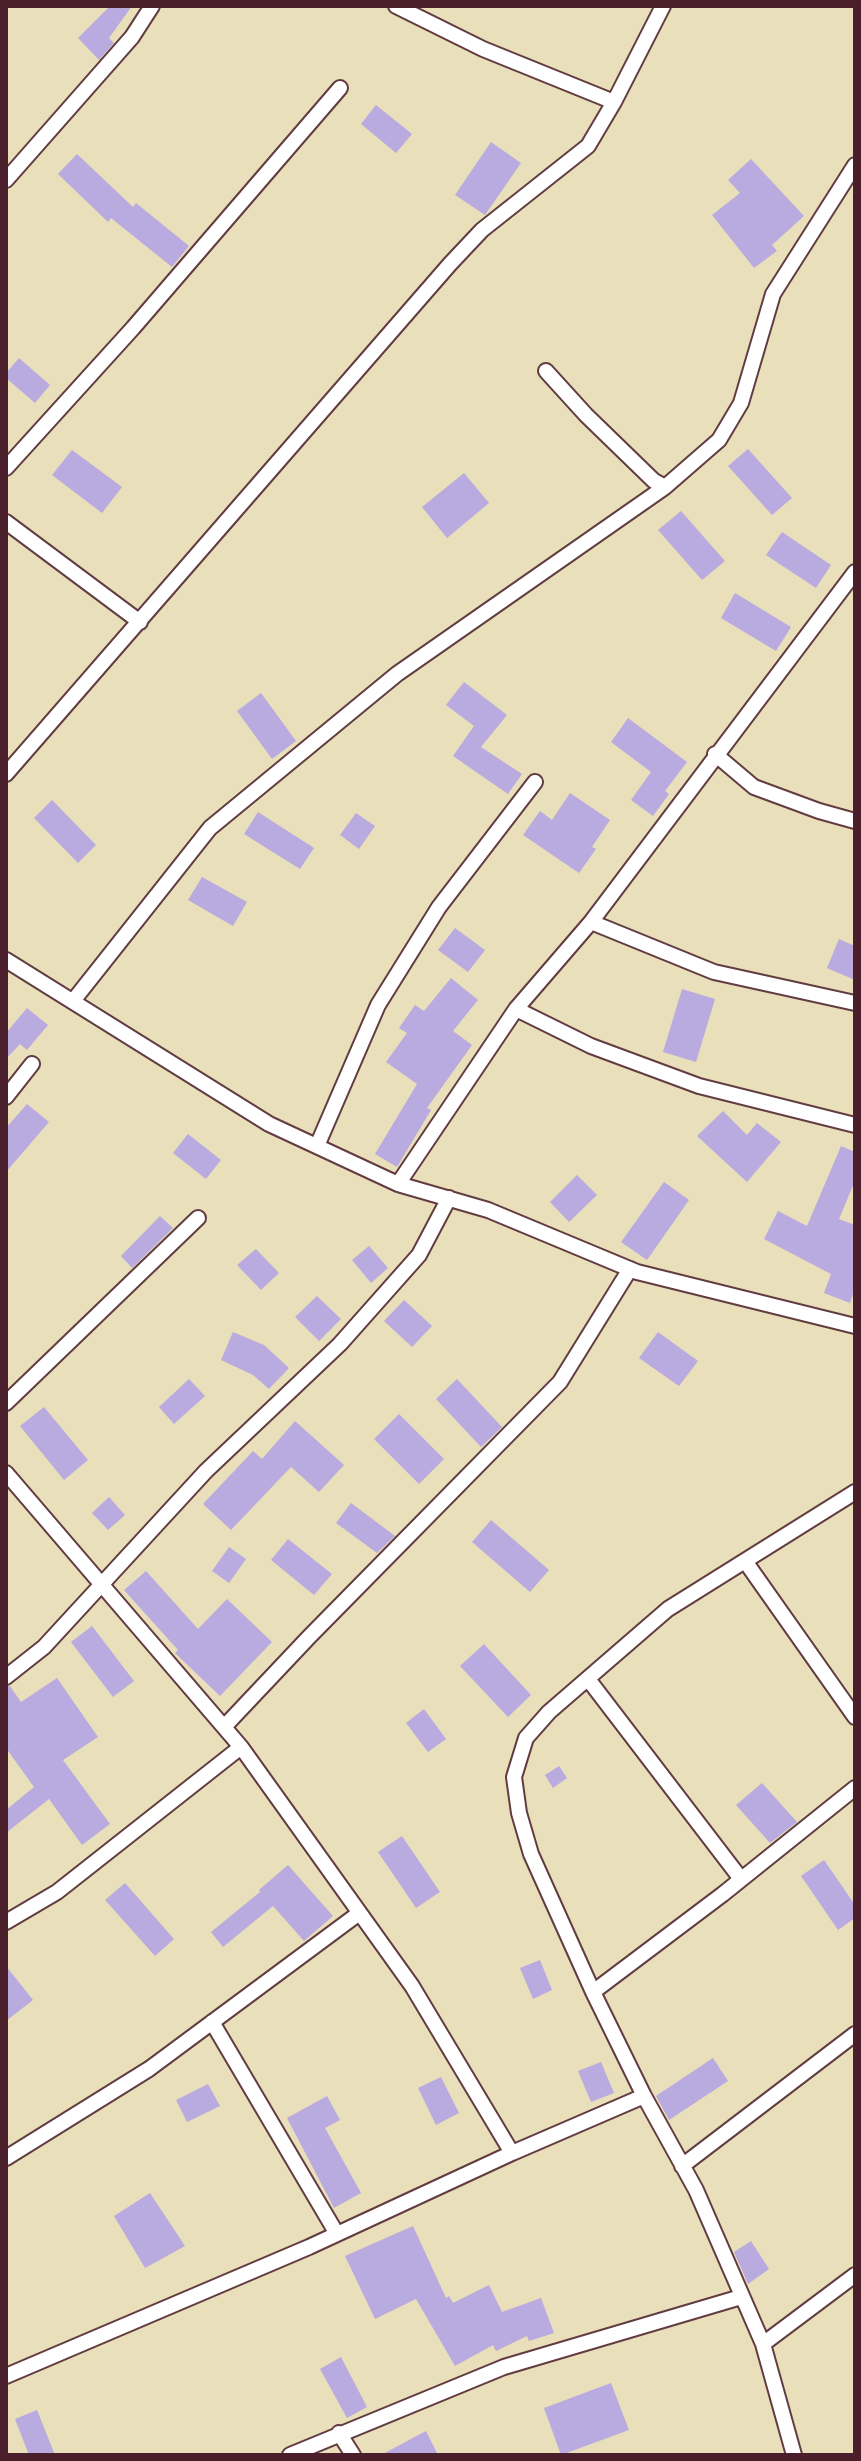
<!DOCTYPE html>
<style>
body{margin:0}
#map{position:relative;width:861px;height:2461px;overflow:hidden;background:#e9dfbb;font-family:"IM FELL DW Pica",serif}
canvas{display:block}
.frame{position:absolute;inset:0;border:8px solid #4a1f2b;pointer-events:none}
</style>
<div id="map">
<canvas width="861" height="2461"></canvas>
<div class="frame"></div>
</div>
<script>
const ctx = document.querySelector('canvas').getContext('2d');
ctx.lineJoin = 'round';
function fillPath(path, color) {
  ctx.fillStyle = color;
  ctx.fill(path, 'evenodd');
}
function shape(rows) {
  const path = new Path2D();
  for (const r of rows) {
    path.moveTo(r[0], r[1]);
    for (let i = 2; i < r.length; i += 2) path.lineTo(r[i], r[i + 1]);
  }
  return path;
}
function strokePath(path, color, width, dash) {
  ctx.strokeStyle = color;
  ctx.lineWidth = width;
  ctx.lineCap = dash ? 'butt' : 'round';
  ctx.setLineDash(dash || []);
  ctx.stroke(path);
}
fillPath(shape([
 [110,6,132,6,109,38,114,43,99,60,78,38],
 [376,105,412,134,396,153,361,124],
 [491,142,521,163,485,215,455,195],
 [77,154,133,207,136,203,189,246,172,267,111,218,108,222,58,174],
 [751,159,804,216,772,245,777,251,754,268,712,215,740,193,728,180],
 [19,358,50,385,35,403,6,378,6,373],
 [748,449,792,498,772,515,728,466],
 [72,450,122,487,102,513,52,475],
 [464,473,489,503,447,538,422,507],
 [681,511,725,561,702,580,658,530],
 [782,532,831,565,816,588,766,555],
 [735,593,791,627,776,651,721,618],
 [464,682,507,715,481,747,522,774,508,794,453,756,474,726,446,705],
 [261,693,296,741,272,759,237,711],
 [628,718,687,762,665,791,669,794,653,816,631,800,651,772,611,742],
 [570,793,610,820,592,847,596,849,579,873,523,835,540,811,552,820],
 [52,800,96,845,78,863,34,818],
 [258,812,314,848,300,869,244,834],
 [356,813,375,826,359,849,340,835],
 [202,877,247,902,233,926,188,900],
 [455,928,485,950,468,972,438,950],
 [839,939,855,946,855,980,827,968],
 [451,978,478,1000,453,1031,472,1045,427,1108,431,1110,397,1167,375,1154,417,1084,386,1062,407,1033,399,1028,415,1005,424,1011],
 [682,989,715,999,696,1062,663,1052],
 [27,1008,48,1025,27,1050,20,1044,6,1059,6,1033],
 [27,1104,49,1122,6,1172,6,1128],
 [723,1111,747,1135,757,1123,781,1142,747,1182,697,1136],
 [188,1134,221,1160,206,1179,173,1153],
 [841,1146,855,1152,855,1181,839,1219,855,1225,855,1288,850,1303,824,1293,831,1274,764,1239,778,1211,807,1226],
 [577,1175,597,1195,569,1222,550,1202],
 [664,1182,689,1200,647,1260,621,1242],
 [160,1216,173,1228,132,1268,121,1256],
 [369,1246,388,1268,371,1283,352,1260],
 [256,1249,279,1273,261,1290,237,1265],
 [317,1296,341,1319,319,1341,295,1317],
 [404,1300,432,1326,412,1347,384,1321],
 [233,1332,264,1345,289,1368,269,1389,253,1375,221,1360],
 [658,1332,698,1361,679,1386,639,1358],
 [189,1379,205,1396,174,1424,159,1407],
 [457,1379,502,1427,481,1447,436,1399],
 [44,1407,88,1460,64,1480,20,1426],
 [399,1414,444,1459,419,1484,374,1439],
 [295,1421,344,1465,319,1492,291,1467,231,1530,203,1504,253,1451,262,1459],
 [109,1497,125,1515,108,1530,92,1513],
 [351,1503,395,1536,377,1553,336,1523],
 [491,1520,549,1570,530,1592,472,1542],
 [288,1539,332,1574,314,1595,271,1560],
 [229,1547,246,1559,229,1583,212,1571],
 [146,1571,198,1629,227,1599,272,1642,220,1696,175,1653,178,1650,124,1590],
 [92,1626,134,1681,113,1697,71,1642],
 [484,1644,531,1695,508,1717,460,1666],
 [57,1678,98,1737,63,1760,110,1824,82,1845,49,1799,6,1833,6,1810,34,1787,6,1748,6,1687,10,1686,21,1702],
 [424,1709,446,1739,428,1752,406,1723],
 [559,1766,567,1778,553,1788,545,1775],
 [762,1783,797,1822,770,1843,736,1805],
 [402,1836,440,1892,416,1908,378,1852],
 [824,1860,855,1905,855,1918,838,1930,801,1876],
 [288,1865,333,1916,304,1941,273,1906,223,1947,211,1932,260,1892,259,1890],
 [125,1883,174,1939,155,1956,105,1900],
 [540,1960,552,1990,533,1999,520,1968],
 [6,1966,33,2000,6,2021],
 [713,2058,728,2081,669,2120,656,2096],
 [601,2062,614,2093,591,2102,578,2071],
 [441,2077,459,2113,436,2125,418,2088],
 [208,2084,220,2106,187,2122,176,2100],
 [327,2096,340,2120,325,2128,361,2193,334,2208,287,2118],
 [150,2193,185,2246,145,2268,114,2216],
 [413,2226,446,2298,449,2296,453,2303,489,2285,502,2312,541,2298,554,2333,529,2341,527,2336,496,2351,493,2345,455,2366,416,2299,375,2319,345,2256],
 [751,2241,769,2269,748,2284,734,2252],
 [341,2357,367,2407,347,2418,320,2369],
 [611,2383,629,2430,561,2455,544,2408],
 [37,2410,55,2455,29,2455,15,2419],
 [426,2431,438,2455,381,2455]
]), '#b9aadf');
const minor = shape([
 [396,6,483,49,614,102],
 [6,180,132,37,152,6],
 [546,371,586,415,654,481,665,487],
 [6,468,133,328,340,88],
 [6,522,140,622],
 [715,754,754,787,819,811,855,821],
 [6,774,450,264,482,230,588,146,614,102,663,6],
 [591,922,714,972,855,1003],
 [6,960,269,1124,398,1184,488,1210,637,1272,855,1326],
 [73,1001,210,828,397,674,665,487,719,440,741,403,773,294,855,165],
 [516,1009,591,1046,699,1086,855,1125],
 [6,1097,32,1064],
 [317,1146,378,1005,439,907,535,782],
 [398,1184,516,1009,591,922,855,572],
 [6,1403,198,1218],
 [6,1473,241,1747,412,1986,512,2153],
 [745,1561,855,1717],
 [6,1677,44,1647,206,1471,340,1344,419,1255,449,1198],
 [588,1679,741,1879],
 [224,1727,309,1637,560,1382,630,1269],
 [6,1922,57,1892,241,1747],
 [593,1992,723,1894,855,1788],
 [212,2022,337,2234],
 [6,2158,149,2069,358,1914],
 [682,2166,855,2034],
 [763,2344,855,2275],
 [6,2376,309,2247,512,2153,644,2096],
 [339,2433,353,2455],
 [290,2455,504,2367,741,2297],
 [794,2455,763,2344,696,2190,644,2096,593,1992,531,1854,519,1813,514,1777,526,1738,549,1712,668,1609,855,1492]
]);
strokePath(minor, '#623c41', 18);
strokePath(minor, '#fff', 14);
</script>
